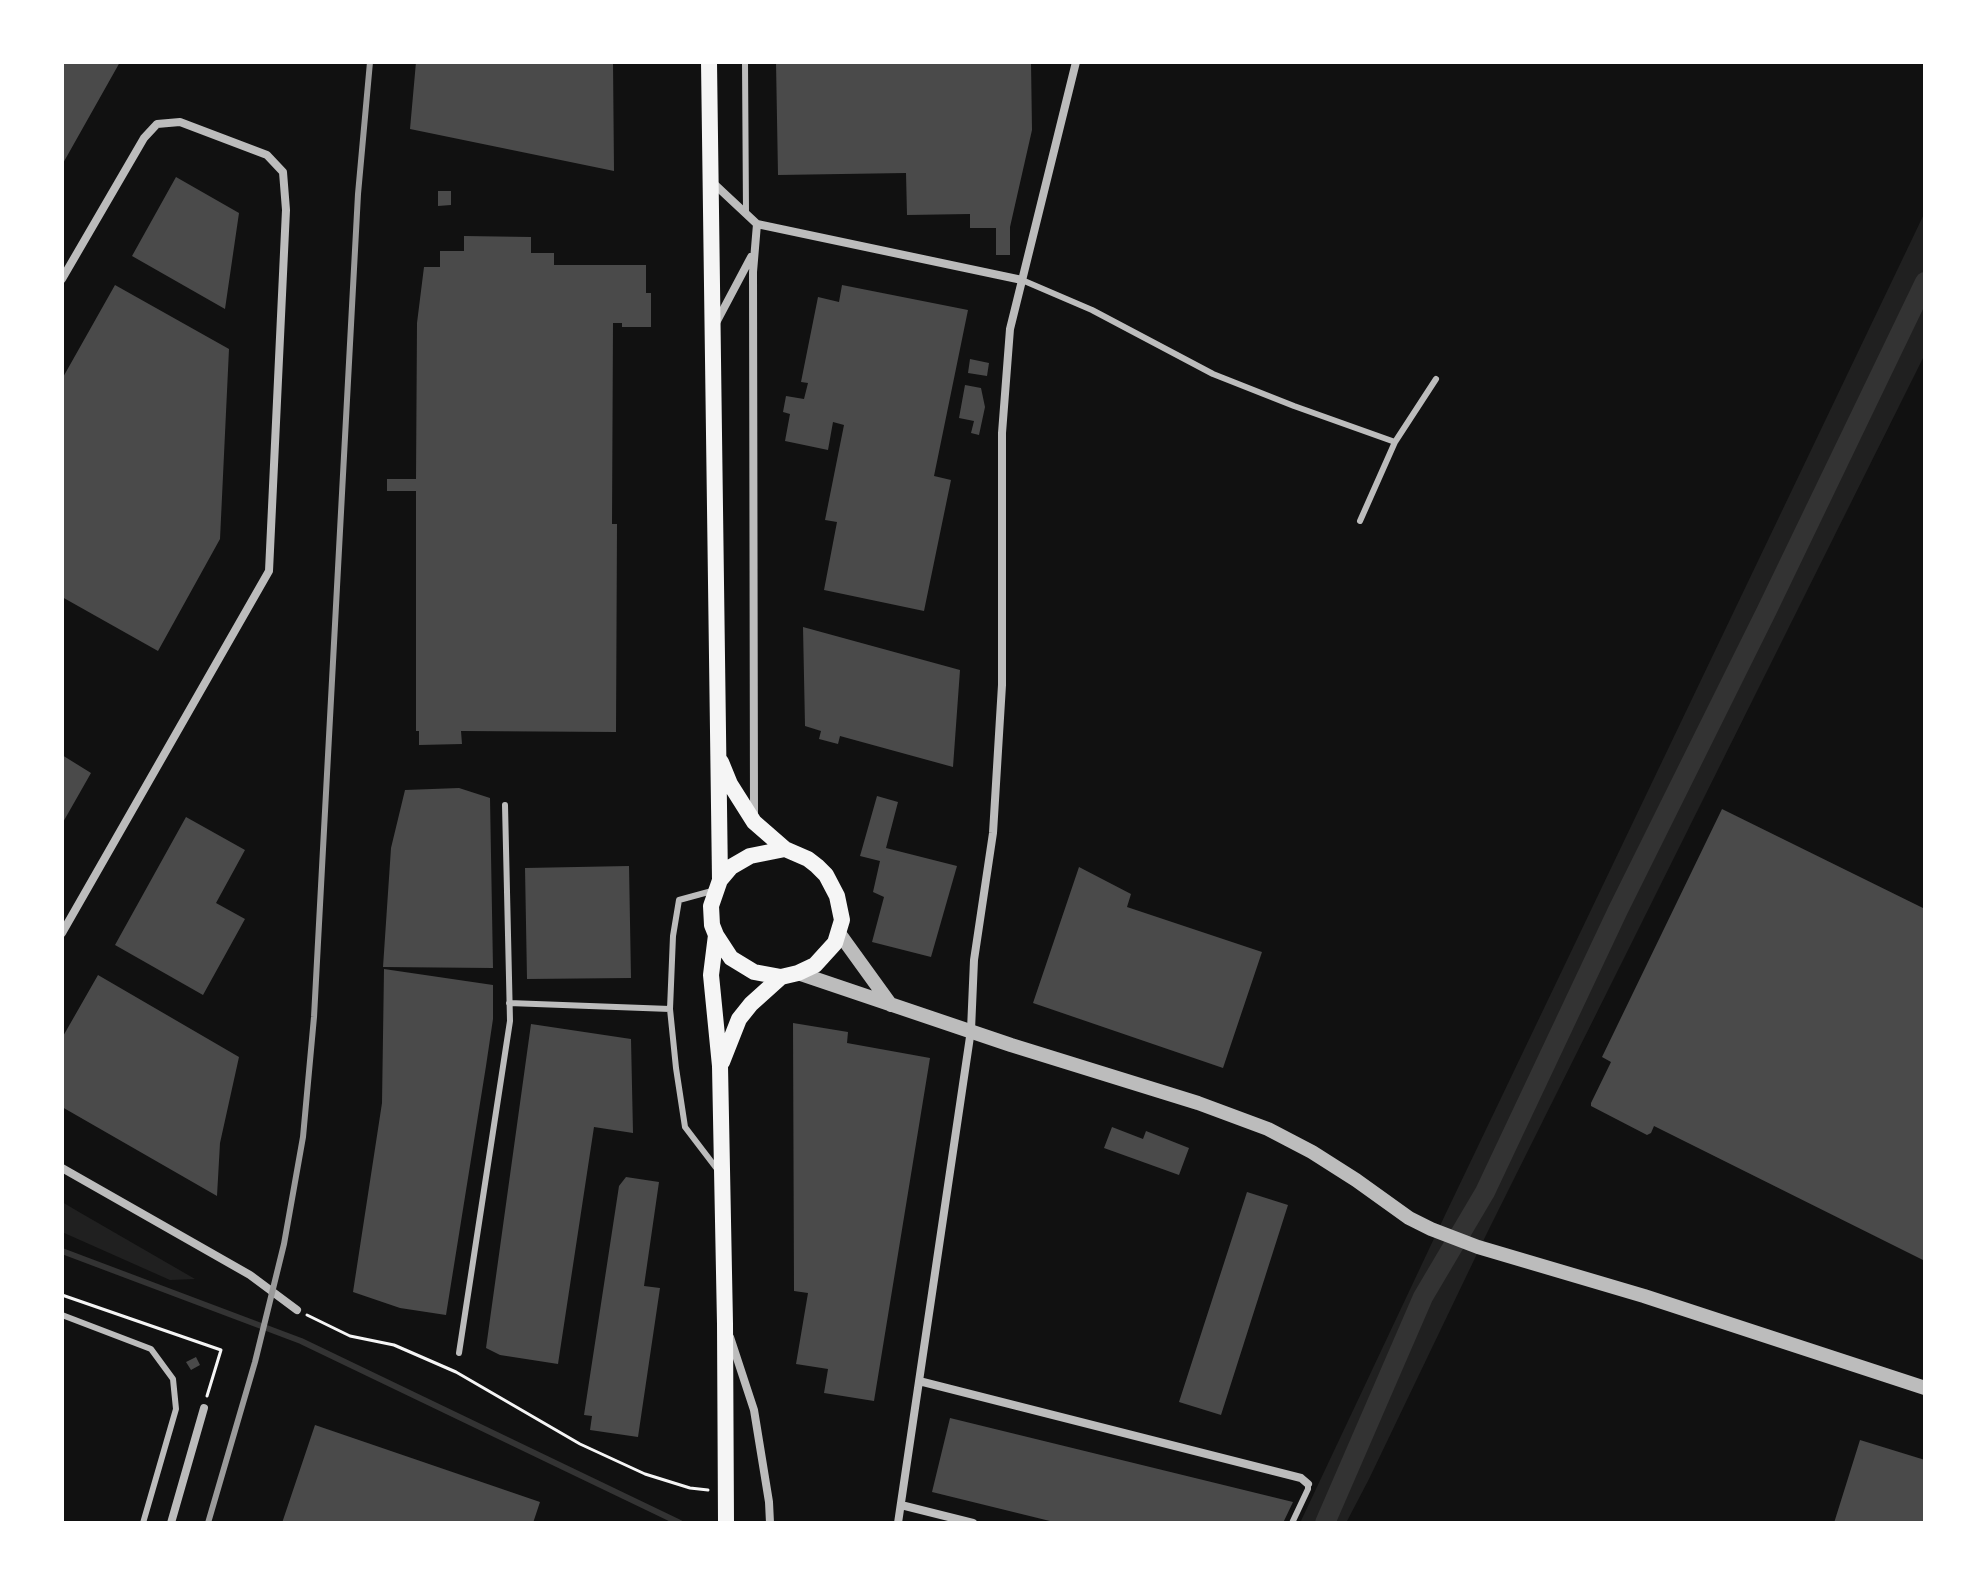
<!DOCTYPE html>
<style>
body{margin:0}
#map{position:relative;width:1987px;height:1585px;overflow:hidden;background:#111;font-family:"Noto Serif",serif}
canvas{display:block}
.frame{position:absolute;inset:0;border:64px solid #fff;pointer-events:none}
</style>
<div id="map">
<canvas width="1987" height="1585"></canvas>
<div class="frame"></div>
</div>
<script>
const ctx = document.querySelector('canvas').getContext('2d');
ctx.lineJoin = 'round';
function fillPath(path, color) {
  ctx.fillStyle = color;
  ctx.fill(path, 'evenodd');
}
function shape(rows) {
  const path = new Path2D();
  for (const r of rows) {
    path.moveTo(r[0], r[1]);
    for (let i = 2; i < r.length; i += 2) path.lineTo(r[i], r[i + 1]);
  }
  return path;
}
function strokePath(path, color, width, dash) {
  ctx.strokeStyle = color;
  ctx.lineWidth = width;
  ctx.lineCap = dash ? 'butt' : 'round';
  ctx.setLineDash(dash || []);
  ctx.stroke(path);
}
fillPath(shape([
 [1925,212,1925,354,1487,1233,1369,1479,1346,1523,1300,1523,1446,1213],
 [62,1202,79,1212,195,1279,170,1280,62,1232]
]), '#202020');
strokePath(shape([
 [62,1251,301,1341,680,1523]
]), '#333', 6);
strokePath(shape([
 [1325,1523,1423,1297,1485,1192,1618,910,1766,612,1925,282]
]), '#333', 20);
fillPath(shape([
 [62,62,120,62,62,165],
 [416,62,613,62,614,171,410,129],
 [776,62,1031,62,1032,130,1010,227,1010,255,996,255,996,228,970,228,970,214,907,215,906,173,778,175],
 [176,177,239,213,225,309,132,256],
 [438,191,451,191,451,205,438,206],
 [464,236,531,237,531,253,554,253,554,265,646,265,646,293,651,293,651,327,622,327,622,323,613,323,612,524,617,524,616,732,461,731,462,744,419,745,419,731,416,731,416,491,387,491,387,479,416,479,417,323,424,267,440,267,440,251,464,251],
 [115,285,229,349,220,539,158,651,62,597,62,379],
 [842,285,968,310,934,476,951,480,924,611,824,590,837,522,825,520,844,425,833,422,828,450,785,441,790,414,783,412,786,396,804,399,808,383,801,382,818,297,839,302],
 [970,359,989,363,987,376,968,373],
 [965,385,981,388,985,407,979,435,971,433,974,421,959,418],
 [803,627,960,670,953,767,840,736,838,744,819,739,821,731,805,726],
 [62,755,91,773,62,824],
 [459,788,490,798,493,968,383,967,391,848,405,790],
 [877,796,898,802,886,848,957,866,931,957,872,942,884,897,873,892,880,861,860,856],
 [1722,809,1925,909,1925,1261,1654,1126,1651,1133,1647,1135,1591,1106,1591,1103,1611,1062,1602,1057],
 [186,817,245,850,216,903,245,919,203,995,115,945],
 [629,866,631,978,527,979,525,868],
 [1079,867,1131,894,1127,907,1262,952,1223,1068,1033,1003],
 [384,969,493,985,493,1019,486,1066,446,1315,400,1308,353,1292,382,1103],
 [98,975,239,1057,220,1143,217,1196,62,1107,62,1038],
 [793,1023,848,1032,847,1043,930,1058,874,1401,824,1393,828,1369,796,1364,808,1293,794,1291],
 [531,1024,631,1039,633,1133,594,1127,558,1364,500,1355,486,1348],
 [1112,1127,1143,1139,1146,1131,1189,1148,1179,1175,1104,1148],
 [626,1177,659,1182,644,1286,660,1288,638,1437,590,1430,592,1416,584,1415,619,1186],
 [1247,1192,1288,1205,1221,1415,1179,1402],
 [196,1357,200,1365,191,1370,186,1362],
 [950,1418,1293,1502,1283,1523,1058,1523,932,1492],
 [315,1425,540,1502,533,1523,282,1523],
 [1860,1440,1925,1460,1925,1523,1834,1523]
]), '#4a4a4a');
strokePath(shape([
 [62,1295,221,1350,207,1396],
 [307,1315,350,1336,394,1345,456,1372,580,1444,645,1474,690,1488,708,1490]
]), '#f5f5f5', 3);
strokePath(shape([
 [745,62,746,213],
 [1022,280,1092,310,1213,374,1294,406,1395,442,1436,379],
 [1360,521,1395,442],
 [509,1003,670,1009,673,936,679,900,712,891],
 [670,1009,676,1068,685,1127,717,1169],
 [62,1315,151,1349,173,1379,176,1409,143,1523],
 [459,1353,510,1021,505,805],
 [1292,1523,1308,1489,1308,1484]
]), '#bcbcbc', 6);
strokePath(shape([
 [711,181,757,224],
 [757,224,1022,280],
 [62,279,144,138,157,124,180,122,267,155,283,172,286,210,269,571,62,933],
 [716,323,751,257],
 [754,815,753,272,757,224],
 [62,1168,250,1275,297,1310],
 [730,1337,754,1410,769,1502,770,1523],
 [919,1381,1301,1478,1308,1484],
 [901,1505,973,1523],
 [171,1523,204,1408],
 [898,1523,971,1030,974,960,993,833,1002,685,1002,433,1010,329,1076,62]
]), '#bcbcbc', 8);
strokePath(shape([
 [839,933,891,1005],
 [798,973,1011,1045,1198,1103,1268,1129,1312,1152,1356,1180,1409,1218,1431,1229,1478,1247,1644,1296,1925,1388]
]), '#bcbcbc', 14);
strokePath(shape([
 [709,62,720,880],
 [721,762,730,784,754,822,785,849,808,859,817,866,826,875,837,896,842,920,835,943,815,965,798,973,781,977,754,972,731,958,716,935,712,925,711,906,720,880,731,867,750,856,785,849],
 [716,935,711,975,720,1066,725,1324,726,1523],
 [722,1062,739,1019,751,1004,781,977]
]), '#f5f5f5', 16);
strokePath(shape([
 [208,1523,255,1362,284,1244,303,1137,314,1017,358,194,370,62]
]), '#9a9a9a', 6);
</script>
